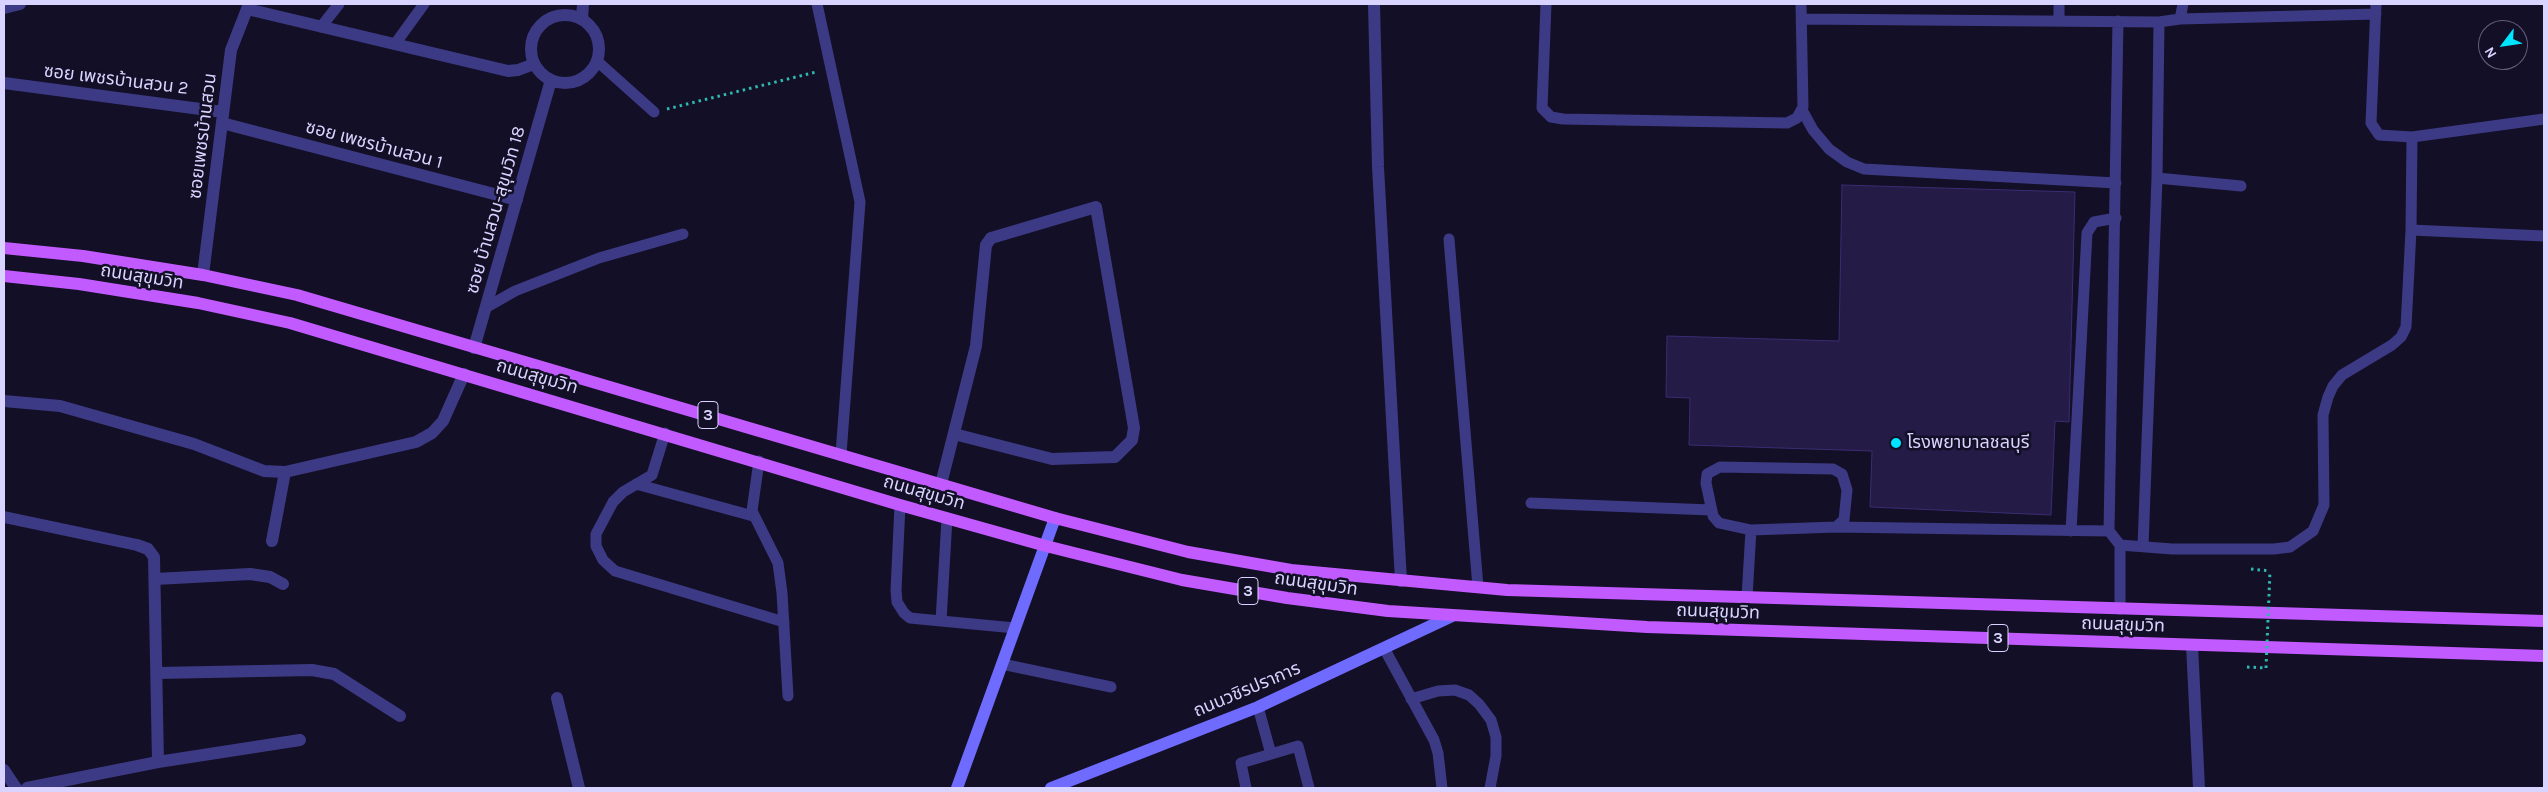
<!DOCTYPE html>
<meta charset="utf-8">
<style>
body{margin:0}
#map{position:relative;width:2548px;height:792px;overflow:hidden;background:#130f26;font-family:Karla,sans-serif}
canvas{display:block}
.frame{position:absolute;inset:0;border:5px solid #d9d4ff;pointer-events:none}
.north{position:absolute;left:2478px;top:20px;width:50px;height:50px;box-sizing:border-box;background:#130f26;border:1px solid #625e7d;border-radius:50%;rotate:239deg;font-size:14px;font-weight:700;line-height:20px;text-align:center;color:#d9d4ff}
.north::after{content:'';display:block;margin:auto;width:18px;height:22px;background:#00e5ff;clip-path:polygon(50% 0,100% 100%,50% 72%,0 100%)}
</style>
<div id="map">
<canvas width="2548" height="792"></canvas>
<div class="frame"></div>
<div class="north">N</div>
</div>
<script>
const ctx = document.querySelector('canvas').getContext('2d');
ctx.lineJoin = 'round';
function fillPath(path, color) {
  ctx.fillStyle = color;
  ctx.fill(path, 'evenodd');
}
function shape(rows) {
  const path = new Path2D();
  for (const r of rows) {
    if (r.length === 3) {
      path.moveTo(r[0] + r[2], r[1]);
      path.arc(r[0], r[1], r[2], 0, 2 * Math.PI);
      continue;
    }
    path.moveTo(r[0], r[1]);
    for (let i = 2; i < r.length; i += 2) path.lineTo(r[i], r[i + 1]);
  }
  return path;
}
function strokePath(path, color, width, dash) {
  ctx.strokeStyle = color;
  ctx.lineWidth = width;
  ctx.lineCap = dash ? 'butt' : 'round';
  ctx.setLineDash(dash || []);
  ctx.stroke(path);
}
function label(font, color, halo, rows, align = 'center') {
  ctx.font = font + ' Karla,"Noto Sans Thai",sans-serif';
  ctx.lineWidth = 5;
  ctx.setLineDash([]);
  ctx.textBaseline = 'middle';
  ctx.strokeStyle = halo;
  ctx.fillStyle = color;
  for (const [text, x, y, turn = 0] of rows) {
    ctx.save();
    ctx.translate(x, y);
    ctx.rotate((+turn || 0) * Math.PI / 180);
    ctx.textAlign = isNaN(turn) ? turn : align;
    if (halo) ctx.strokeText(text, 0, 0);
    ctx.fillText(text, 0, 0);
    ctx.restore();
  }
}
const building = shape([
 [1842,185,2075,192,2069,422,2055,421,2051,515,1870,507,1872,451,1689,445,1690,398,1666,397,1667,336,1839,341,1842,185]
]);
fillPath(building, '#241b47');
strokePath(building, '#3b2d73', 1);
strokePath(shape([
 [667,109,816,72],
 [2251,569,2270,571],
 [2247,667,2266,668]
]), '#2fb8b0', 3, [2.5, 4]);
strokePath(shape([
 [817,4,860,202,841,454],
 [1546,4,1542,108,1551,117,1563,119,1787,123,1797,118,1803,107,1801,4],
 [2059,4,2059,21],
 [2376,4,2371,123,2379,135,2412,137],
 [1802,19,2159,22,2180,19,2183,4],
 [2180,19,2376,14],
 [2118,21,2109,531,2120,545,2172,549,2274,549,2290,547,2313,531,2324,505,2323,415,2328,397,2333,386,2342,375,2392,345,2401,337,2406,327,2411,230,2412,137,2544,119],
 [321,27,339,4],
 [395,44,424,4],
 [597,61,654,112],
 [1802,110,1813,130,1829,149,1847,162,1864,169,2116,183],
 [2157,178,2241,186],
 [2411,230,2544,236],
 [1449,239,1478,587],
 [487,307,515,291,599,258,683,234],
 [665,433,652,475,623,492,613,502,596,534,596,546,603,560,615,571,784,622],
 [759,461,752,511,778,563,782,593,788,696],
 [636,484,753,516],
 [1531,503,1711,510],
 [900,505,896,590,897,602,904,613,910,618,941,621,947,518],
 [1836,527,1844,520,1847,490,1842,474,1833,469,1720,467,1707,474,1706,483,1713,516,1719,523,1751,530,1836,527,2109,531],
 [2071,531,2087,233,2094,222,2116,218],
 [2120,545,2120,609],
 [2143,546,2157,178,2159,22],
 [1747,597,1751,530],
 [941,621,1015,628],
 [1384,648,1434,740,1438,753,1442,788],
 [1002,664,1111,687],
 [1411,699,1438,691,1455,690,1469,695,1479,704,1491,720,1496,737,1496,756,1490,788],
 [1258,707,1271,754],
 [1246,788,1241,763,1298,746,1309,788]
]), '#3d3a85', 11);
strokePath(shape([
 [1374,4,1378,167,1401,581],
 [4,8,20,4],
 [247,9,508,71,518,70,534,64],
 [565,49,34],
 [582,19,583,4],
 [4,83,223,112],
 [222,123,517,200],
 [203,275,231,50,249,4],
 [474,348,551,80],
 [4,401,60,406,194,444,264,471,285,472,416,442,432,433,443,421,464,374],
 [941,484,976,346,986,245,991,238,998,236,1096,207,1134,428,1132,440,1115,457,1052,459,954,434],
 [4,517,137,545,148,549,154,557,158,762],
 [272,541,285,472],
 [155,579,250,574,270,577,283,584],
 [2192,645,2199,788],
 [157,673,312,670,334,674,400,716],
 [557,698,579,788],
 [4,770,16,788],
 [27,788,158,762,300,740]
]), '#3d3a85', 12);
strokePath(shape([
 [957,788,1055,518],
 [1051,788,1258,707,1452,616]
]), '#6f6bff', 12);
strokePath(shape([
 [4,248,83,256,203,275,297,295,1055,518,1188,552,1291,570,1507,590,2544,621],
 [4,276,79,284,198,303,290,323,900,505,1046,546,1182,580,1287,598,1388,611,1647,627,2544,656]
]), '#c25bff', 12);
strokePath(shape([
 [2266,668,2270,571]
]), '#2fb8b0', 3, [2.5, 4]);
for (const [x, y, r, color] of [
 [1896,443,6,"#00e5ff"]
]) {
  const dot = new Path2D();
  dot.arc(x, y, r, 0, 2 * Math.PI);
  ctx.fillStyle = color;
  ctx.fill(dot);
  strokePath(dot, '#130f26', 2);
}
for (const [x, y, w] of [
 [708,415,20],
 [1248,591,20],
 [1998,638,20]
]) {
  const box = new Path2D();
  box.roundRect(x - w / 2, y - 13.5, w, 27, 4);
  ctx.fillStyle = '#130f26';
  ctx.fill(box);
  strokePath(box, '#d9d4ff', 1);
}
label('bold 16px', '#d9d4ff', null, [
 ["3",708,415],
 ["3",1248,591],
 ["3",1998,638]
]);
label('18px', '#d9d4ff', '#130f26', [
 ["ซอย เพชรบ้านสวน 2",116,80,7],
 ["ซอยเพชรบ้านสวน",203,136,-83],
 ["ซอย เพชรบ้านสวน 1",374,145,15],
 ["ซอย บ้านสวน-สุขุมวิท 18",496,210,-74],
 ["ถนนสุขุมวิท",142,277,9],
 ["ถนนสุขุมวิท",537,377,16],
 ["ถนนสุขุมวิท",924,493,16],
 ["ถนนสุขุมวิท",1316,584,8],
 ["ถนนสุขุมวิท",1718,612,2],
 ["ถนนสุขุมวิท",2123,625,2],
 ["ถนนวชิรปราการ",1247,690,-23]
]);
label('18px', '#d9d4ff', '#130f26', [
 ["โรงพยาบาลชลบุรี",1907,443]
], 'left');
</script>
